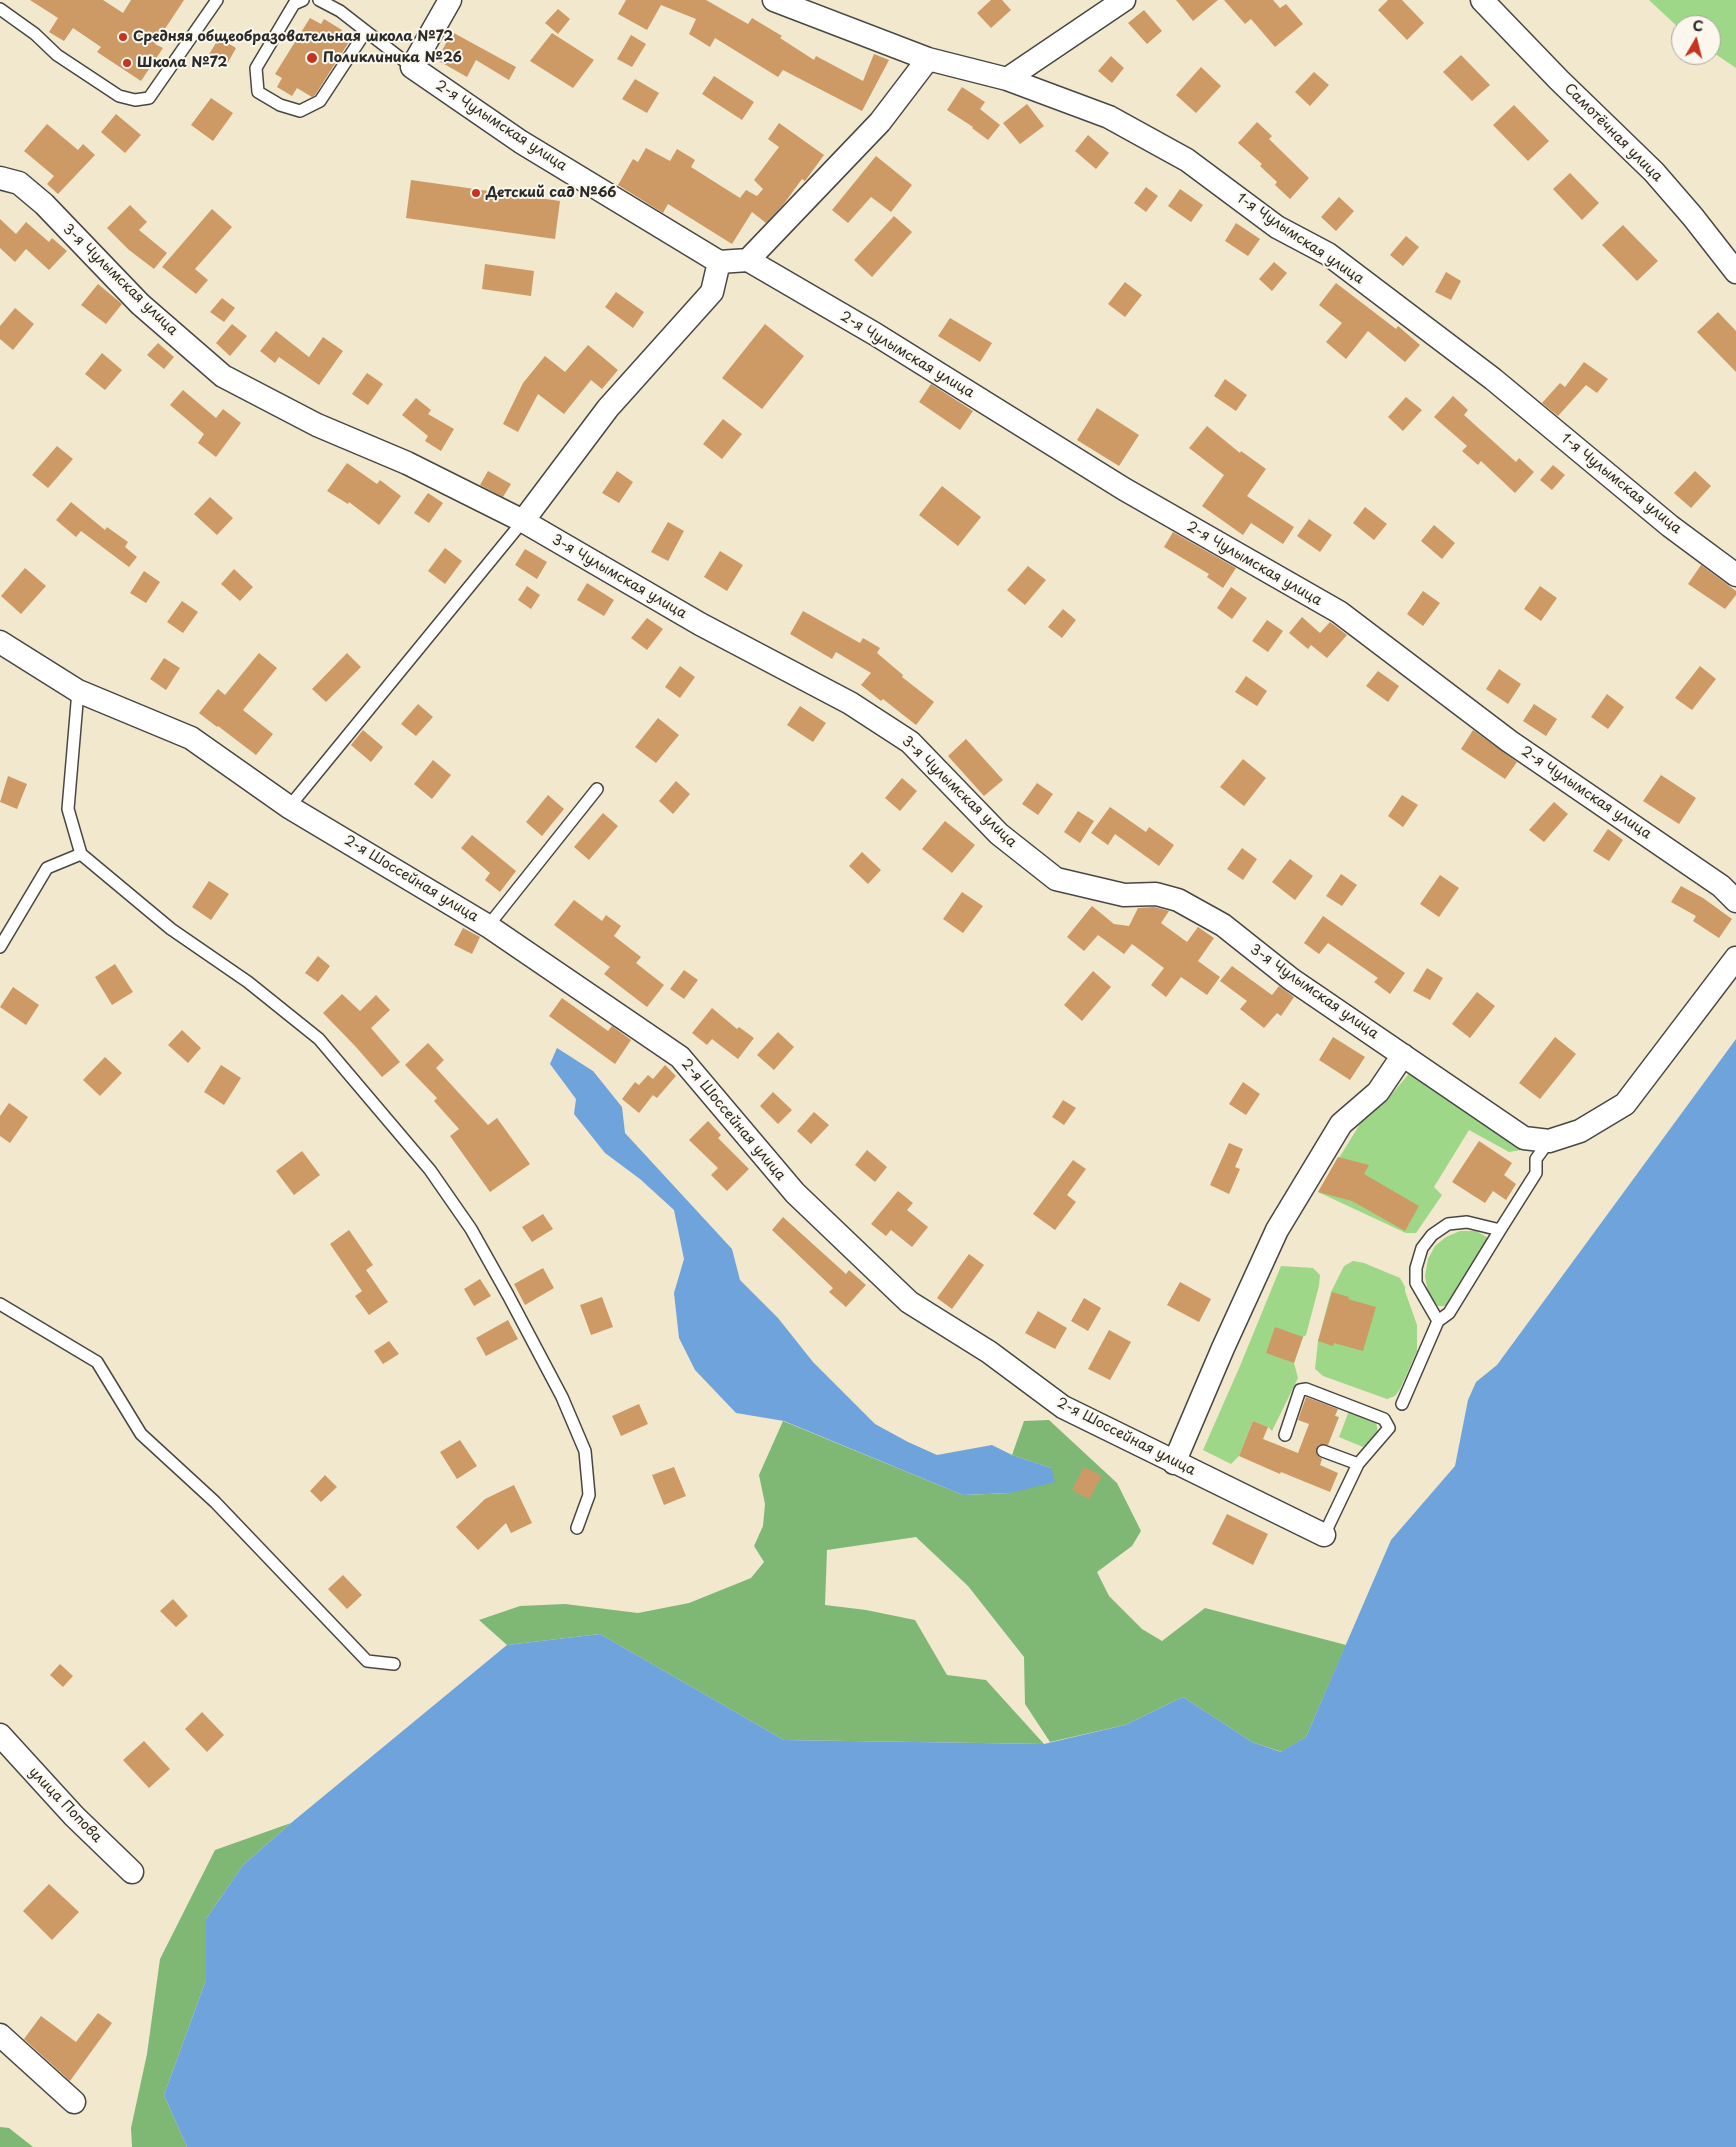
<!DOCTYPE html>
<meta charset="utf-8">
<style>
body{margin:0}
#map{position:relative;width:1736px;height:2147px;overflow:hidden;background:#f1e8ce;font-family:"Playpen Sans",sans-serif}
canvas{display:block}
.north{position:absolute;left:1671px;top:15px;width:50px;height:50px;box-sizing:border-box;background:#fbf7ec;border:1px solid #a8a59f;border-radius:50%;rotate:8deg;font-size:14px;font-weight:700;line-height:20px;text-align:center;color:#2b2b2b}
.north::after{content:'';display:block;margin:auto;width:18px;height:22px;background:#c8321e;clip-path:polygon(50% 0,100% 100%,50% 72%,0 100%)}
</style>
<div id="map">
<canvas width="1736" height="2147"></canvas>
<div class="north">С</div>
</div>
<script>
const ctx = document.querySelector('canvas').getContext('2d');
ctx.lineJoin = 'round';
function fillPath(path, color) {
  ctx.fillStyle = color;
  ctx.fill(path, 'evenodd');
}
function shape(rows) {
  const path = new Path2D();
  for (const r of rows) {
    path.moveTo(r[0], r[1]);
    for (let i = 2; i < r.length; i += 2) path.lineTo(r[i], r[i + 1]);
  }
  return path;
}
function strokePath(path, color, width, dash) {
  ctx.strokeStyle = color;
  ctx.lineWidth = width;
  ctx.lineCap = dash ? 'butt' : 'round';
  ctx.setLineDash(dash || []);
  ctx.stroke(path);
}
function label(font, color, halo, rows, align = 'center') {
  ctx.font = font + ' "Playpen Sans",sans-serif';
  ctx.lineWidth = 4;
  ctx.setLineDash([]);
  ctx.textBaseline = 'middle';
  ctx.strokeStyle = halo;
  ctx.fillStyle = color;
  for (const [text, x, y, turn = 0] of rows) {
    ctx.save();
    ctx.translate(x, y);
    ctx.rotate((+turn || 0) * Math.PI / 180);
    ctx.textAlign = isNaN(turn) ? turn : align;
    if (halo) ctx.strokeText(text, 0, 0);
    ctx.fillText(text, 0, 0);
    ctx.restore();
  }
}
fillPath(shape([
 [1649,0,1736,0,1736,68,1711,51,1711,25,1681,25,1681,30],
 [1412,1070,1521,1150,1509,1152,1469,1130,1434,1187,1442,1195,1416,1233,1406,1233,1318,1192,1360,1124,1385,1102],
 [1460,1231,1476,1231,1490,1239,1446,1306,1438,1306,1431,1300,1428,1292,1425,1276,1428,1259,1435,1246,1446,1237],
 [1353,1261,1364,1263,1400,1278,1405,1287,1405,1291,1417,1325,1417,1351,1400,1389,1395,1396,1387,1399,1323,1376,1315,1369,1318,1341,1331,1292,1344,1266],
 [1281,1266,1313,1268,1320,1275,1319,1286,1306,1335,1303,1337,1294,1363,1298,1378,1272,1431,1268,1427,1253,1421,1239,1456,1231,1464,1203,1450,1240,1366],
 [1349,1411,1372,1419,1376,1422,1378,1433,1372,1442,1363,1447,1339,1437]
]), '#9fd789');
fillPath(shape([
 [1049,1420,1117,1483,1141,1531,1132,1546,1097,1572,1109,1596,1142,1629,1162,1641,1205,1608,1346,1645,1306,1737,1282,1752,1252,1742,1183,1697,1125,1725,1050,1742,1025,1704,1024,1657,968,1586,916,1537,827,1550,825,1605,866,1610,915,1620,947,1675,986,1680,1044,1744,784,1740,600,1634,507,1645,479,1620,520,1606,565,1604,638,1613,689,1603,751,1578,764,1562,754,1546,763,1526,765,1504,759,1475,783,1421,963,1495,1010,1493,1051,1468,1012,1455,1024,1421],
 [291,1823,243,1865,206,1919,206,1980,164,2095,187,2147,132,2147,131,2128,147,2054,160,1959,215,1850],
 [0,2127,9,2128,33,2147,0,2147]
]), '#7fb875');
fillPath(shape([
 [1736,1039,1736,2147,187,2147,164,2095,206,1980,206,1919,243,1865,291,1823,507,1645,600,1634,784,1740,1044,1744,1125,1725,1183,1697,1252,1742,1281,1752,1306,1737,1391,1540,1455,1466,1468,1400,1476,1382,1497,1365],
 [557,1048,593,1071,622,1107,625,1133,732,1249,740,1280,778,1318,813,1362,875,1424,908,1442,937,1455,992,1445,1012,1455,1051,1468,1055,1482,1010,1493,963,1495,784,1421,736,1413,695,1370,679,1338,674,1293,684,1259,674,1210,640,1179,605,1153,574,1114,576,1099,550,1064]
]), '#6fa3db');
fillPath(shape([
 [30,0,103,0,123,13,131,0,184,0,155,44,163,48,141,81,97,52,101,47,73,28,64,41,49,32,58,18],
 [626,0,706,0,748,24,752,18,782,36,780,38,814,60,816,56,863,81,874,54,889,60,862,111,783,70,778,77,715,38,710,47,689,34,696,19,661,5,647,30,618,14],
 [991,0,1002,0,1011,10,991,28,977,13],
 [1176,0,1218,0,1193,21],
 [1224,0,1273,0,1280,8,1286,4,1303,24,1275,47,1251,19,1245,24],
 [1388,0,1402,0,1424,23,1407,40,1378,10],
 [558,9,570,19,558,34,545,23],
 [1144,10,1162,31,1147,44,1128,23],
 [310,18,321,24,324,19,342,30,339,36,349,42,315,95,312,97,297,88,292,96,277,87,282,78,275,74],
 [452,32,516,67,509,80,476,60,467,77,437,60],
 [552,33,594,60,573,88,530,61],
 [631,35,646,44,632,67,617,59],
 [219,38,236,48,226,66,208,56],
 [1461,55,1490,85,1472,101,1443,72],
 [1111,56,1124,68,1112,83,1098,71],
 [1201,67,1221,86,1196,113,1176,95],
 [1314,72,1329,85,1310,106,1295,92],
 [714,76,754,102,742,120,702,94],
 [635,79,659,93,647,113,622,99],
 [962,87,985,102,980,109,1000,125,988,140,972,128,973,127,947,110],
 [211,98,233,113,213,141,191,125],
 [1027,104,1044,126,1020,144,1003,123],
 [1514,105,1549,141,1528,161,1493,125],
 [116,114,141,135,125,153,101,132],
 [1257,122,1272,136,1269,139,1309,178,1290,199,1275,185,1277,182,1260,166,1262,164,1238,143],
 [779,123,824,155,805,181,802,179,783,205,766,223,752,212,732,244,668,204,663,213,618,185,633,159,638,162,646,148,670,161,677,149,695,160,691,167,740,198,746,190,757,196,763,189,754,180,779,147,768,139],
 [47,124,78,150,83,144,95,155,58,194,47,184,54,176,24,151],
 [1088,135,1109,153,1096,169,1075,151],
 [876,156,912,185,891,212,871,197,848,223,832,210],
 [1570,173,1599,203,1582,220,1553,189],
 [411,180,560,201,555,239,406,218],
 [1146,187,1158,196,1146,212,1134,203],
 [1180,189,1203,205,1191,222,1168,206],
 [1339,197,1354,211,1336,231,1321,217],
 [130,205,147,222,139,230,167,253,154,269,129,250,107,228],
 [212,209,232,227,195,269,208,280,196,294,162,267],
 [894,216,912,232,872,277,854,260],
 [0,219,16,234,26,222,49,242,52,238,67,251,49,270,26,249,15,262,0,248],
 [1236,223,1260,239,1248,256,1225,241],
 [1623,225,1658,261,1637,281,1602,245],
 [1406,236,1419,247,1403,266,1390,255],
 [1274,262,1287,273,1272,291,1259,279],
 [485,264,534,271,531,296,482,289],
 [1446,272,1461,281,1451,300,1435,292],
 [1125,282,1142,295,1125,317,1108,304],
 [1336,283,1396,329,1398,326,1420,345,1405,362,1368,331,1346,359,1326,342,1342,323,1319,305],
 [98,284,122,304,106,324,81,305],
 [616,292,644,312,633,328,605,307],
 [222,298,235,308,224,322,210,312],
 [15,308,34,324,13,350,0,339,0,326],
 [1718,312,1736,331,1736,372,1697,332],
 [950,318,992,343,980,362,938,336],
 [232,324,247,336,230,356,216,343],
 [765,324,804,356,762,409,722,378],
 [276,331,309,357,323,337,343,351,319,385,279,357,275,363,260,351],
 [158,343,174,357,164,369,147,355],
 [588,345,618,370,602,389,591,380,564,414,538,394,518,432,503,424,523,383,545,356,565,372],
 [102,353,122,370,105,390,85,374],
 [1584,362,1608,379,1597,393,1586,385,1558,416,1542,403,1560,383,1565,387],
 [367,373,383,384,368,405,352,394],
 [1225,379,1247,395,1236,411,1214,396],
 [931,384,973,411,960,430,919,402],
 [183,390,216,418,223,409,241,423,216,457,198,443,204,434,170,405],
 [1453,396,1468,410,1464,415,1516,462,1519,458,1534,472,1515,493,1481,461,1478,465,1462,451,1467,446,1434,417],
 [1406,397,1422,410,1403,431,1388,417],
 [416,398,431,410,428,414,454,429,441,451,425,441,428,436,402,415],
 [1097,408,1139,435,1119,466,1077,440],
 [723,419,742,434,722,459,703,444],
 [1207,426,1240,453,1241,451,1266,469,1247,496,1294,527,1283,544,1251,523,1243,535,1202,506,1224,475,1189,448],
 [57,446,73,459,48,488,32,475],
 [347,463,377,484,380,480,401,496,379,525,349,502,348,504,327,491],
 [1553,465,1565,475,1552,490,1540,480],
 [488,471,511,484,503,497,480,485],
 [617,471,633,482,619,503,602,493],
 [1695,471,1711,486,1691,508,1674,493],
 [942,486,981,517,958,546,919,515],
 [428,493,443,503,429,523,414,513],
 [210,497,233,518,217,535,194,514],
 [71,502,105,530,107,527,128,542,125,547,137,557,129,567,81,531,76,537,56,520],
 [1365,507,1387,524,1374,540,1353,523],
 [1309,519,1332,535,1320,552,1297,536],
 [668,522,684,531,668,561,651,552],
 [1434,525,1455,543,1442,559,1421,541],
 [1173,532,1236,568,1223,588,1207,577,1209,574,1164,547],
 [445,548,462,561,445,584,428,571],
 [525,549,547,562,537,579,515,565],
 [720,551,743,565,727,591,704,577],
 [1701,565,1736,591,1736,595,1725,609,1688,584],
 [1028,566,1046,580,1025,605,1007,590],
 [25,568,46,586,21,614,1,596],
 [234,569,253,587,240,601,221,584],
 [144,571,160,582,146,603,130,593],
 [587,583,614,600,604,616,577,600],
 [527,586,540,595,531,609,518,600],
 [1540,586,1557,598,1541,621,1524,609],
 [1231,587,1247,598,1232,619,1217,608],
 [1423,591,1440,603,1423,626,1407,614],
 [182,601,198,612,183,633,167,622],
 [1063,609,1076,620,1062,638,1048,627],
 [803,611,860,643,863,638,880,648,877,653,903,675,902,677,934,702,916,725,883,699,881,701,861,685,871,673,836,652,832,659,790,634],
 [1302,617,1320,633,1330,622,1347,635,1327,658,1311,645,1308,649,1289,633],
 [647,618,663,629,647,650,631,638],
 [1267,620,1283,631,1268,652,1252,641],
 [259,653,277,668,243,710,273,734,256,755,218,726,217,727,199,713,218,689,225,695],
 [347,653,361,667,326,702,312,689],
 [164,658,180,668,166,690,150,679],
 [680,666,695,677,680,698,665,687],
 [1700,666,1716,679,1692,710,1675,698],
 [1499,669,1521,684,1508,704,1486,689],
 [1378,671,1399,686,1388,702,1366,686],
 [1246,676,1267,691,1257,706,1235,692],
 [1607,694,1624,707,1608,729,1591,717],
 [418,704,433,717,416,736,401,724],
 [1534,704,1557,719,1546,736,1523,721],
 [800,706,826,723,813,742,787,725],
 [658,718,679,735,656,763,635,747],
 [363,730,383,747,371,762,351,745],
 [1473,730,1517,762,1505,779,1461,749],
 [966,739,1003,780,984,796,948,756],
 [1243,759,1266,778,1244,806,1220,787],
 [433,760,451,775,432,799,414,784],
 [1661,775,1696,798,1679,824,1643,801],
 [8,776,27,784,17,809,0,802],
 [902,778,917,791,900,811,885,798],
 [676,781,690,794,673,814,659,801],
 [1037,783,1053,794,1038,815,1022,804],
 [548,795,564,809,542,836,526,822],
 [1402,795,1418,805,1403,827,1388,816],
 [1554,802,1568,814,1544,842,1529,830],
 [1110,807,1146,832,1149,827,1174,845,1159,866,1115,834,1108,845,1091,833],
 [1078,811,1094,821,1080,843,1064,832],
 [603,813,618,826,589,860,574,847],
 [945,821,975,845,952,873,922,849],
 [1608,829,1623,840,1609,861,1593,851],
 [472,835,516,871,500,892,485,880,490,873,461,848],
 [1242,848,1257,859,1243,880,1227,869],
 [862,852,881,870,868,884,849,866],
 [1290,859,1313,876,1295,900,1272,882],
 [1341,874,1357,885,1342,906,1326,896],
 [1440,875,1459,888,1439,917,1420,904],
 [209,881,229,894,211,920,192,907],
 [1681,886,1703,898,1732,919,1719,938,1693,921,1696,916,1671,902],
 [962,892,983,906,963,933,943,919],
 [574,900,602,921,606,915,621,926,614,936,641,957,636,963,664,985,647,1007,604,974,610,967,554,925],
 [1092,906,1114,924,1129,926,1138,908,1154,907,1169,911,1161,923,1187,942,1198,927,1214,938,1198,961,1220,977,1207,995,1181,977,1166,997,1151,985,1164,968,1132,944,1124,954,1098,935,1084,951,1067,937],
 [1323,916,1405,973,1390,994,1374,982,1378,978,1328,943,1319,954,1304,943],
 [463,928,480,937,472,954,454,945],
 [318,956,330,966,318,982,305,973],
 [115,964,133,992,112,1005,95,977],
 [1232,966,1272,995,1279,986,1294,997,1281,1016,1277,1013,1264,1028,1240,1009,1247,1001,1220,981],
 [1427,968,1443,978,1430,1000,1413,991],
 [684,970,698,980,684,999,670,989],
 [1093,971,1111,987,1082,1021,1064,1005],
 [13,987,39,1005,26,1025,0,1007],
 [1477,992,1495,1006,1470,1038,1452,1024],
 [342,994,360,1011,376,995,390,1010,371,1028,400,1062,382,1077,356,1047,323,1013],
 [562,998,608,1031,612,1026,631,1040,615,1064,549,1016],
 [712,1008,737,1029,739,1027,754,1038,738,1059,712,1039,707,1045,692,1033],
 [182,1030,201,1048,188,1063,168,1045],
 [778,1032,794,1047,774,1070,757,1055],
 [1333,1037,1365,1057,1350,1080,1319,1060],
 [1555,1037,1576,1054,1540,1099,1519,1083],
 [428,1043,444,1060,436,1068,488,1125,497,1118,530,1164,490,1192,450,1136,459,1129,434,1101,437,1098,405,1065],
 [105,1057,122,1073,100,1096,83,1080],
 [221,1065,241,1078,224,1105,204,1092],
 [665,1065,676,1076,657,1098,653,1095,639,1113,622,1099,635,1082,639,1085,648,1075,653,1079],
 [1243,1082,1260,1094,1246,1115,1229,1104],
 [773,1092,792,1110,778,1124,760,1106],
 [1063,1100,1076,1108,1064,1125,1052,1117],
 [9,1103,28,1117,10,1143,0,1136,0,1116],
 [814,1112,829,1125,811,1144,797,1131],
 [708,1121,721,1135,718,1138,749,1169,727,1191,711,1175,718,1168,689,1140],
 [1479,1141,1512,1163,1504,1175,1516,1184,1506,1200,1493,1191,1485,1203,1452,1182],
 [1229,1143,1243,1149,1235,1167,1240,1169,1229,1194,1210,1185],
 [867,1150,887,1167,875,1182,855,1165],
 [302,1151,320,1175,294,1195,276,1171],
 [1338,1157,1369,1165,1364,1174,1419,1206,1405,1231,1352,1201,1318,1192],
 [1073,1160,1086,1169,1067,1195,1076,1202,1055,1230,1033,1214],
 [898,1191,913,1203,907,1210,928,1227,912,1247,891,1230,886,1236,871,1224],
 [543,1214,553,1229,532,1242,522,1227],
 [783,1217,846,1274,849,1270,866,1285,846,1307,829,1292,833,1288,772,1230],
 [349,1230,373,1265,366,1270,388,1302,369,1315,355,1296,362,1291,330,1244],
 [969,1254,984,1265,952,1309,937,1298],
 [543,1268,554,1288,525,1305,514,1284],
 [480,1279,491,1296,474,1306,464,1289],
 [1180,1282,1211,1299,1199,1322,1167,1305],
 [1332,1292,1349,1297,1348,1299,1376,1307,1363,1351,1334,1343,1333,1346,1318,1341],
 [602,1297,613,1327,591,1335,580,1305],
 [1084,1298,1101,1308,1088,1331,1071,1321],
 [1038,1311,1067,1328,1055,1349,1025,1333],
 [508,1320,518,1339,486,1356,476,1338],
 [1275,1327,1303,1337,1294,1363,1266,1353],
 [1109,1330,1131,1342,1110,1380,1088,1369],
 [389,1341,399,1354,383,1364,374,1351],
 [1306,1397,1338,1409,1335,1416,1339,1417,1328,1445,1319,1445,1316,1452,1318,1456,1322,1459,1320,1465,1338,1473,1330,1492,1281,1472,1280,1474,1239,1456,1253,1421,1268,1427,1263,1439,1298,1453,1309,1424,1298,1420],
 [639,1404,648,1424,621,1436,612,1416],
 [460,1440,477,1466,457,1479,440,1452],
 [674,1467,686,1496,664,1505,652,1475],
 [1084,1467,1102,1476,1089,1499,1072,1490],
 [325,1475,337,1487,321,1502,310,1491],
 [514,1485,532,1523,511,1533,506,1523,478,1550,456,1527,485,1499],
 [1227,1514,1268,1534,1253,1565,1212,1544],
 [343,1575,362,1595,347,1609,328,1589],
 [173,1599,188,1616,176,1627,160,1611],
 [60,1664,73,1676,63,1687,50,1675],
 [202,1712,224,1735,207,1752,185,1729],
 [144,1741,170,1769,149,1788,123,1760],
 [49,1884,79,1912,52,1940,23,1911],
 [98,2013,112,2023,70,2081,24,2039,41,2016,76,2042]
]), '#cd9a66');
const lane = shape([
 [303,0,294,4,256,68,258,92,280,105,300,111,320,101,366,31],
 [319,0,340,11,412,67],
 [0,9,35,34,57,55,119,96,135,100,149,98,217,0],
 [78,691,68,809,81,854,171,929,248,982,319,1039,430,1170,471,1229,508,1295,562,1397,585,1451,589,1495,577,1528],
 [289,807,523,521],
 [488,926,597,789],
 [0,947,47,868,81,854],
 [0,1304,97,1362,141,1434,215,1502,367,1661,394,1664],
 [1438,1321,1416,1283,1416,1268,1422,1248,1432,1235,1448,1224,1467,1222,1500,1230],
 [1402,1404,1438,1321,1449,1313,1500,1230,1536,1173,1536,1159,1549,1141],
 [1285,1435,1300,1390,1306,1389,1384,1419,1389,1428,1358,1464,1324,1535],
 [1323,1451,1358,1464]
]);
const street = shape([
 [450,0,412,67,521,142,719,262],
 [774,0,928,59,1007,79,1109,117,1187,160,1277,227,1328,254,1493,379,1670,526,1736,575],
 [1482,0,1559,80,1654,172,1693,217,1736,272],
 [1007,79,1124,0],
 [0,178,19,183,44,204,140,304,223,376,317,425,407,463,523,521,700,624,850,703,910,742,999,834,1056,879,1124,895,1156,894,1178,900,1223,925,1291,979,1524,1138,1549,1141,1580,1131,1625,1104,1736,958],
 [748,260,875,334,1124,489,1339,612,1509,741,1721,886,1736,901],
 [523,521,608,408,712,292,719,262,748,260,880,122,928,59],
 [0,642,78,691,191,738,289,807,488,926,680,1057,795,1193,909,1302,989,1352,1063,1407,1324,1535],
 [1174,1463,1223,1348,1277,1230,1341,1124,1378,1092,1403,1055],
 [0,1735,74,1816,132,1872],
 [0,2035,74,2102]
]);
strokePath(lane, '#494743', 14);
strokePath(street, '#494743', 25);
strokePath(lane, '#fff', 11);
strokePath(street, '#fff', 22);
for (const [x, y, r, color] of [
 [123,37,5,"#c8321e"],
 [312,58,6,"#c8321e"],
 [127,63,5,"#c8321e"],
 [476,193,5,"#c8321e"]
]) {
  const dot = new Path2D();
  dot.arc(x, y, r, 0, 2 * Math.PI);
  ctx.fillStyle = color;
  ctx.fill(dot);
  strokePath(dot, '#fbf7ec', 2);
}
label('bold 14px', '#2b2b2b', '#fbf7ec', [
 ["Средняя общеобразовательная школа №72",133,37],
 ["Поликлиника №26",323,58],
 ["Школа №72",137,63],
 ["Детский сад №66",486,193]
], 'left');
label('14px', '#2b2b2b', '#fbf7ec', [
 ["2-я Чулымская улица",501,126,33],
 ["Самотёчная улица",1613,133,45],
 ["1-я Чулымская улица",1300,239,34],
 ["3-я Чулымская улица",120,280,44],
 ["2-я Чулымская улица",907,355,31],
 ["1-я Чулымская улица",1621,484,39],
 ["2-я Чулымская улица",1254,564,30],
 ["3-я Чулымская улица",619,577,30],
 ["3-я Чулымская улица",959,792,44],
 ["2-я Чулымская улица",1586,793,34],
 ["2-я Шоссейная улица",411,879,31],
 ["3-я Чулымская улица",1314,992,35],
 ["2-я Шоссейная улица",733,1120,50],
 ["2-я Шоссейная улица",1126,1437,27],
 ["улица Попова",65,1805,46]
]);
</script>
